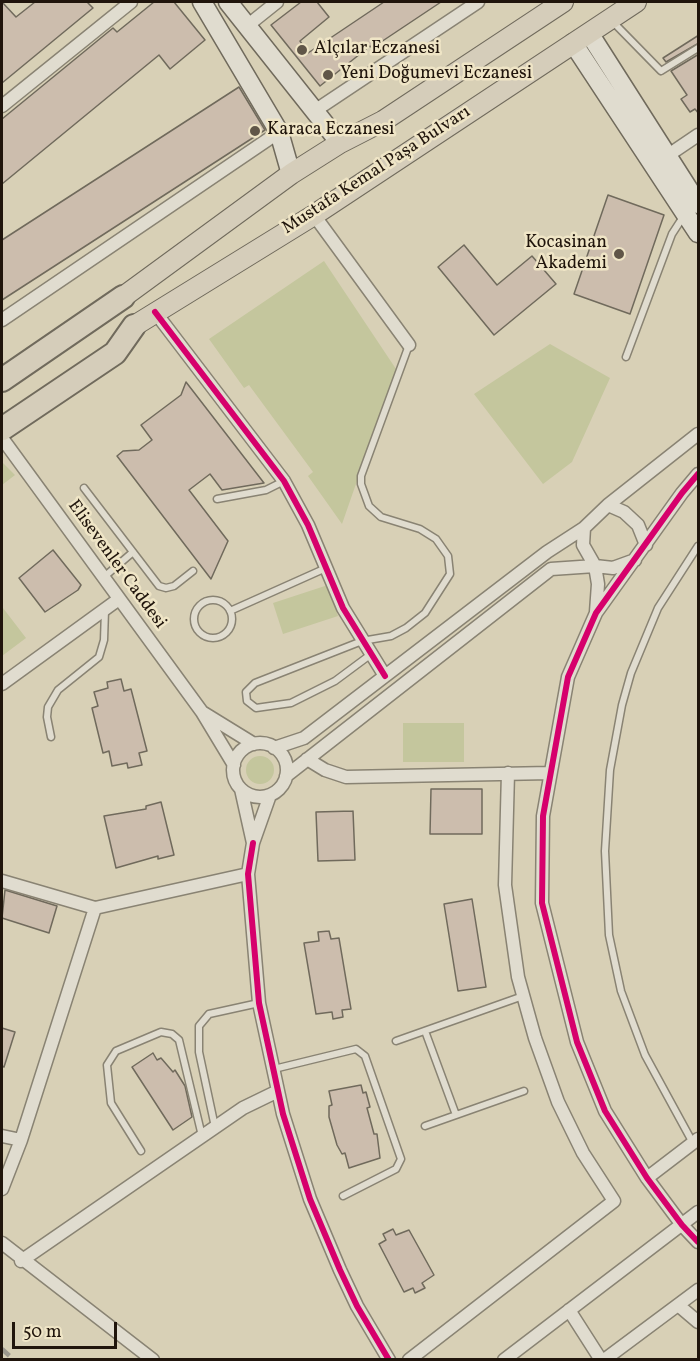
<!DOCTYPE html>
<meta charset="utf-8">
<style>
body{margin:0}
#map{position:relative;width:700px;height:1361px;overflow:hidden;background:#d8d0b6;font-family:Vollkorn,serif}
canvas{display:block}
.frame{position:absolute;inset:0;border:3px solid #20150c;pointer-events:none}
.scale{position:absolute;left:12px;top:1322px;width:105px;height:27px;box-sizing:border-box;border:3px solid #20150c;border-top:0;padding-left:8px;font-size:18px;line-height:21px;white-space:nowrap;color:#20150c;-webkit-text-stroke:4px #efe5c6;paint-order:stroke}
</style>
<div id="map">
<canvas width="700" height="1361"></canvas>
<div class="frame"></div>
<div class="scale">50 m</div>
</div>
<script>
const ctx = document.querySelector('canvas').getContext('2d');
ctx.lineJoin = 'round';
function fillPath(path, color) {
  ctx.fillStyle = color;
  ctx.fill(path, 'evenodd');
}
function shape(rows) {
  const path = new Path2D();
  for (const r of rows) {
    if (r.length === 3) {
      path.moveTo(r[0] + r[2], r[1]);
      path.arc(r[0], r[1], r[2], 0, 2 * Math.PI);
      continue;
    }
    path.moveTo(r[0], r[1]);
    for (let i = 2; i < r.length; i += 2) path.lineTo(r[i], r[i + 1]);
  }
  return path;
}
function strokePath(path, color, width, dash) {
  ctx.strokeStyle = color;
  ctx.lineWidth = width;
  ctx.lineCap = dash ? 'butt' : 'round';
  ctx.setLineDash(dash || []);
  ctx.stroke(path);
}
function label(font, color, halo, rows, align = 'center') {
  ctx.font = font + ' Vollkorn,serif';
  ctx.lineWidth = 5;
  ctx.setLineDash([]);
  ctx.textBaseline = 'middle';
  ctx.strokeStyle = halo;
  ctx.fillStyle = color;
  for (const [text, x, y, turn = 0] of rows) {
    ctx.save();
    ctx.translate(x, y);
    ctx.rotate((+turn || 0) * Math.PI / 180);
    ctx.textAlign = isNaN(turn) ? turn : align;
    if (halo) ctx.strokeText(text, 0, 0);
    ctx.fillText(text, 0, 0);
    ctx.restore();
  }
}
fillPath(shape([
 [324,261,396,369,342,524,308,476,313,472,249,385,244,388,209,339],
 [550,344,610,378,572,462,543,484,474,394],
 [2,462,15,475,2,485],
 [328,585,338,616,283,634,273,603],
 [3,608,26,638,2,656,2,609],
 [403,723,464,723,464,762,403,762],
 [260,770,14]
]), '#c4c69d');
const building = shape([
 [2,2,16,17,35,2,87,2,93,8,2,83,2,2],
 [154,2,174,2,205,40,170,69,159,55,2,184,2,119,113,28,117,32,154,2],
 [301,2,317,2,329,17,300,41,308,53,384,2,441,2,372,48,370,46,320,86,271,25,301,2],
 [699,35,699,43,666,62,663,58,699,35],
 [699,54,699,114,695,109,690,112,681,99,687,95,671,71,699,54],
 [239,87,265,130,2,300,2,240,239,87],
 [608,195,664,215,630,314,574,294,608,195],
 [464,245,497,285,532,256,556,284,494,335,438,267,464,245],
 [186,382,264,483,222,490,210,474,189,490,228,541,211,579,117,456,123,451,139,450,152,440,141,425,181,395,186,382],
 [53,550,81,585,78,590,45,612,19,578,53,550],
 [121,679,124,691,131,689,147,751,139,753,142,765,128,768,127,763,112,766,109,751,103,753,92,708,98,706,94,692,108,688,107,682,121,679],
 [431,789,482,789,482,834,430,834,431,789],
 [161,802,174,855,158,859,158,856,116,868,104,816,146,809,146,806,161,802],
 [353,811,355,860,318,861,316,812,353,811],
 [5,890,57,906,49,933,2,918,5,890],
 [472,899,486,987,458,991,444,904,472,899],
 [329,931,331,939,339,938,351,1009,342,1010,343,1017,333,1019,332,1012,316,1014,304,943,319,941,318,932,329,931],
 [2,1028,15,1032,4,1067,2,1066,2,1028],
 [153,1053,157,1060,161,1058,173,1072,175,1070,185,1086,192,1117,173,1130,132,1067,153,1053],
 [361,1085,363,1093,366,1092,370,1107,367,1108,374,1134,377,1134,380,1158,349,1168,345,1153,342,1154,337,1145,329,1117,329,1106,332,1105,329,1091,361,1085],
 [393,1229,396,1235,409,1230,434,1275,422,1283,425,1288,415,1293,413,1288,404,1292,379,1244,386,1240,383,1234,393,1229]
]);
fillPath(building, '#ccbdad');
strokePath(building, '#706a5c', 1.5);
const lane = shape([
 [612,21,661,71,698,48],
 [626,357,672,234,683,217],
 [84,488,159,586,166,588,174,586,193,571],
 [217,499,266,490,284,481],
 [104,577,133,552],
 [213,619,19],
 [230,611,326,568],
 [370,655,335,681,291,703,256,708,247,701,246,692,255,683,362,641,391,636,406,628,425,613,450,574,448,556,436,539,420,529,381,517,369,506,361,484,361,476,409,345],
 [51,737,47,717,48,707,58,690,99,657,104,640,105,610],
 [425,1031,456,1115],
 [396,1041,523,996],
 [274,1069,356,1049,365,1056,401,1159,396,1169,343,1196],
 [425,1126,524,1091],
 [215,1127,199,1052,199,1026,209,1014,259,1003],
 [693,1143,645,1055,621,991,609,935,605,851,610,770,622,705,631,673,658,608,698,546],
 [141,1151,111,1103,107,1065,116,1051,161,1032,172,1034,179,1040,202,1136]
]);
const street = shape([
 [247,26,277,2],
 [2,106,131,2],
 [316,110,478,2],
 [667,156,698,135],
 [314,215,409,345],
 [155,312,284,481,308,525,343,608,385,676],
 [2,320,279,132],
 [2,438,202,712],
 [698,474,682,493,596,613,568,677,543,816,542,903,577,1042,605,1111,647,1178,682,1225,698,1242],
 [608,505,624,512,638,525,646,545],
 [584,528,583,545,595,566,598,584,596,612],
 [2,684,119,599],
 [260,770,27],
 [274,748,304,738,547,552,584,528,608,505,698,434],
 [307,759,325,770,346,777,550,773],
 [234,765,202,712,254,744],
 [286,776,551,569,595,566,613,568,635,560],
 [241,789,253,843,270,795],
 [253,843,248,874,259,1003,283,1114,310,1199,340,1270,357,1306,389,1360],
 [2,881,95,908,248,874],
 [2,1136,21,1140],
 [647,1178,698,1139],
 [2,1189,21,1140,95,908],
 [2,1243,153,1360],
 [21,1261,243,1108,278,1091],
 [678,1305,698,1322],
 [569,1310,601,1360],
 [409,1360,614,1201,583,1153,558,1102,535,1038,518,977,505,885,508,773],
 [504,1360,698,1212],
 [604,1360,698,1290]
]);
const secondary = shape([
 [202,2,279,132,291,174],
 [228,2,340,143],
 [589,33,698,204],
 [573,43,698,233]
]);
const primary = shape([
 [123,297,291,174,340,143,383,121,563,2],
 [134,326,314,215,636,2]
]);
const highway = shape([
 [2,380,123,297],
 [2,429,115,353,134,326]
]);
strokePath(lane, '#898373', 9);
strokePath(street, '#898373', 15);
strokePath(secondary, '#706a5c', 21);
strokePath(primary, '#706a5c', 22);
strokePath(highway, '#706a5c', 26);
strokePath(lane, '#e0dccf', 6);
strokePath(street, '#e0dccf', 12);
strokePath(secondary, '#e0dccf', 18);
strokePath(primary, '#d5cdba', 20);
strokePath(highway, '#d5cdba', 22);
strokePath(shape([
 [2,1349,14,1360]
]), '#9c988d', 4.5, [10, 10]);
strokePath(shape([
 [155,312,284,481,308,525,343,608,385,676],
 [698,474,682,493,596,613,568,677,543,816,542,903,577,1042,605,1111,647,1178,682,1225,698,1242],
 [253,843,248,874,259,1003,283,1114,310,1199,340,1270,357,1306,389,1360]
]), '#d6006c', 6);
for (const [x, y, r, color] of [
 [302,50,6,"#605648"],
 [328,75,6,"#605648"],
 [255,131,6,"#605648"],
 [619,254,6,"#605648"]
]) {
  const dot = new Path2D();
  dot.arc(x, y, r, 0, 2 * Math.PI);
  ctx.fillStyle = color;
  ctx.fill(dot);
  strokePath(dot, '#efe5c6', 2);
}
label('18px', '#20150c', '#efe5c6', [
 ["Alçılar Eczanesi",314,50],
 ["Yeni Doğumevi Eczanesi",340,75],
 ["Karaca Eczanesi",267,131],
 ["Kocasinan",607,244,"right"],
 ["Akademi",607,265,"right"]
], 'left');
label('18px', '#20150c', '#efe5c6', [
 ["Mustafa Kemal Paşa Bulvarı",377,171,-33],
 ["Elisevenler Caddesi",116,565,54]
]);
</script>
